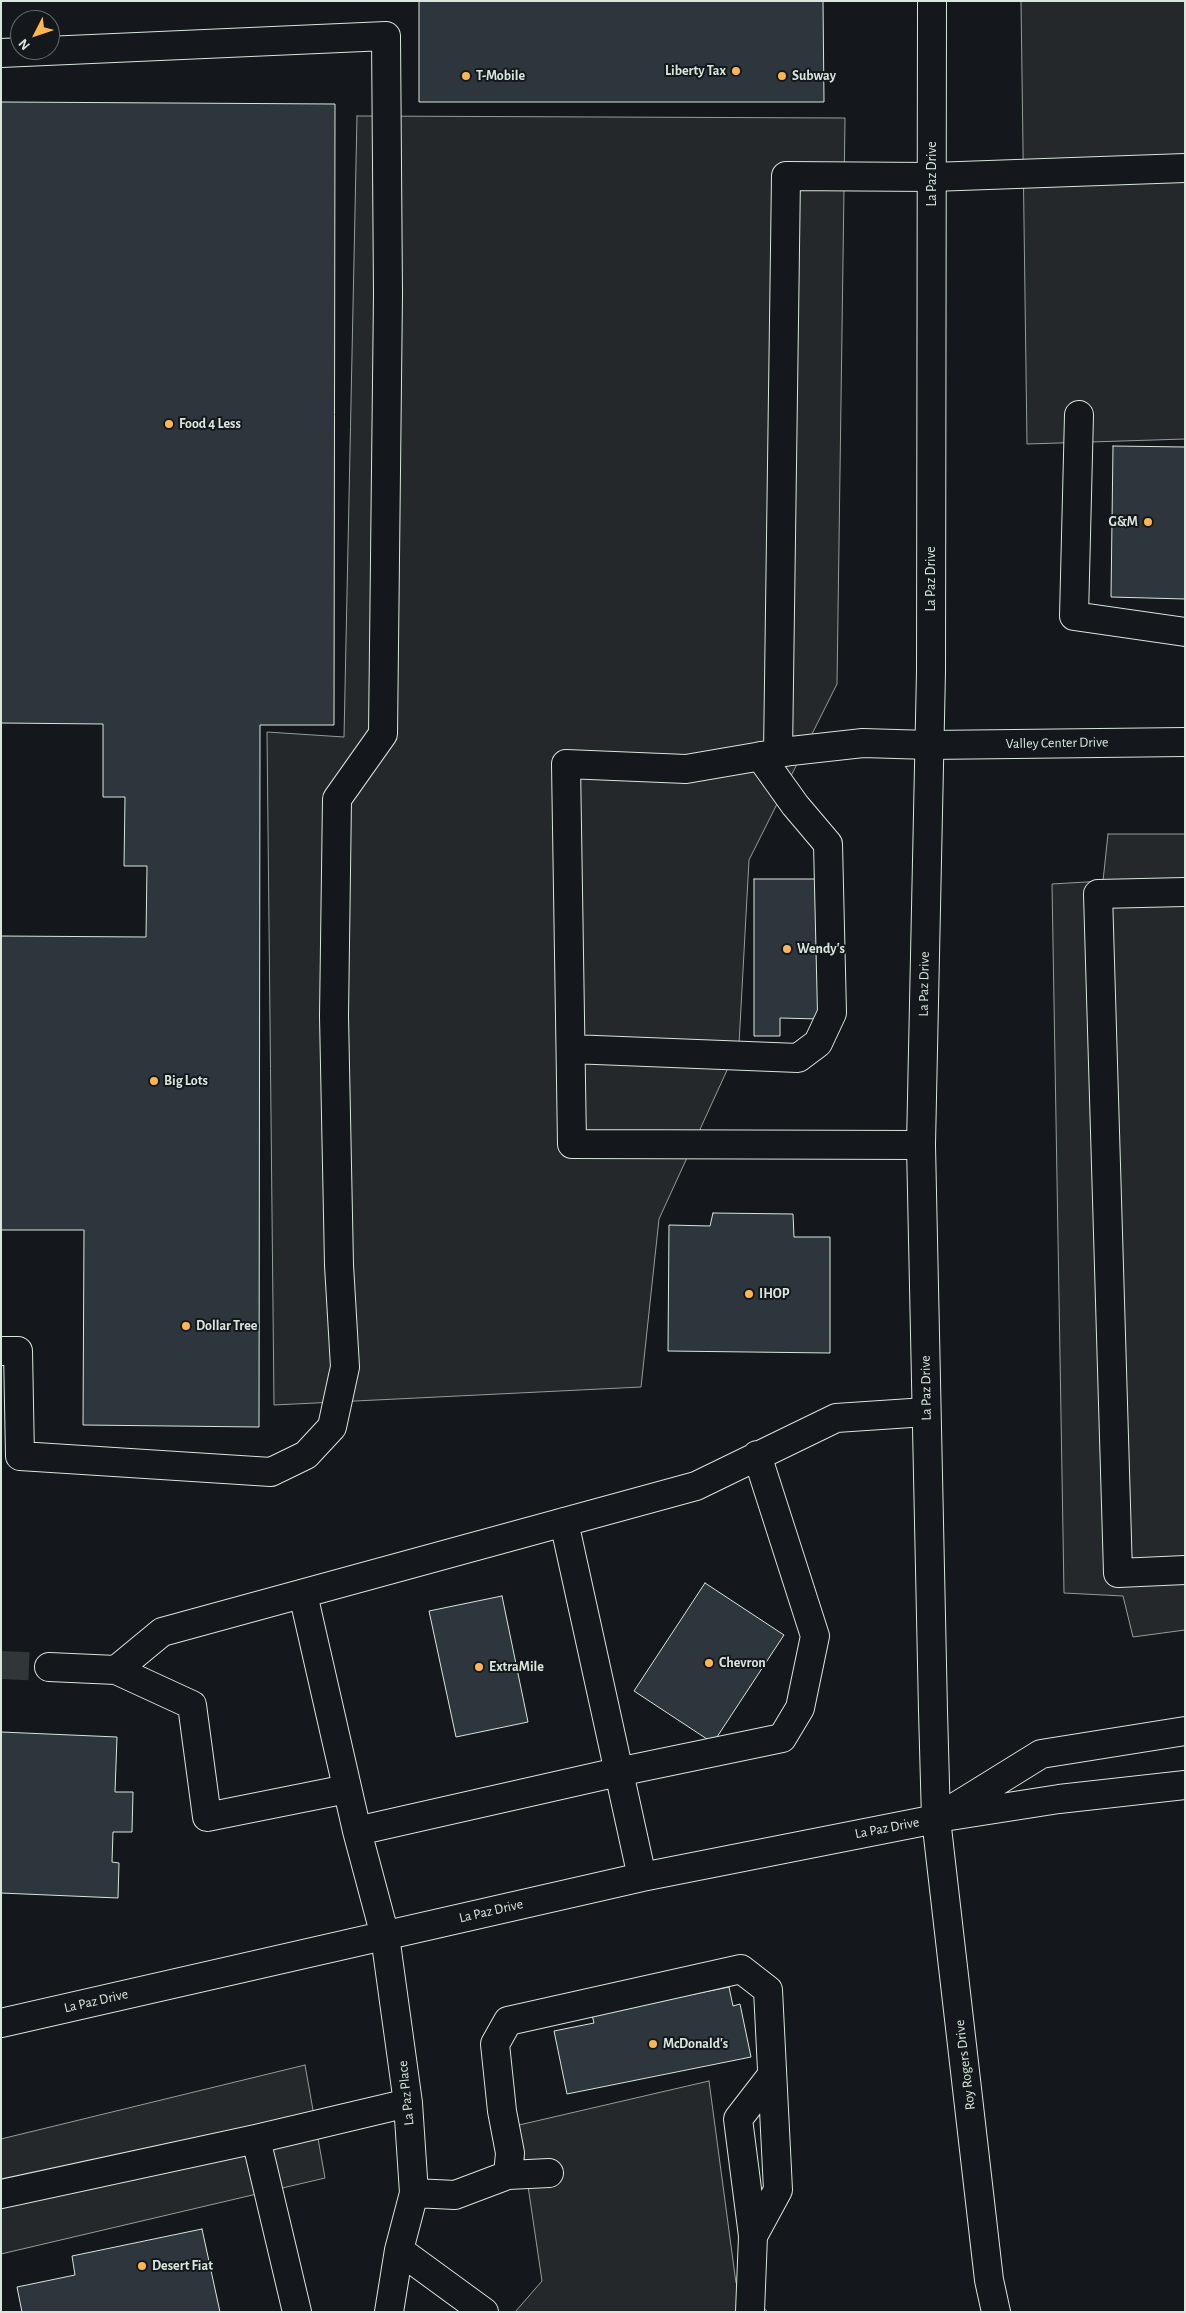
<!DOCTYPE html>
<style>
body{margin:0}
#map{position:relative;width:1186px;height:2313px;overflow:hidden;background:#14181c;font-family:"Alegreya Sans",sans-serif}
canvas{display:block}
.frame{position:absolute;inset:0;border:2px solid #d8e6dc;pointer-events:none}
.north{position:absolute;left:10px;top:10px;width:50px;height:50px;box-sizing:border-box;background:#14181c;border:1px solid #626a69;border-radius:50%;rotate:229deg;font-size:14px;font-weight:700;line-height:20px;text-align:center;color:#d8e6dc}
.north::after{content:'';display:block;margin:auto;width:18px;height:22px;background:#ffb74d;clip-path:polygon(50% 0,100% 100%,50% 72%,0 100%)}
</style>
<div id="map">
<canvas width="1186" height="2313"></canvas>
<div class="frame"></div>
<div class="north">N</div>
</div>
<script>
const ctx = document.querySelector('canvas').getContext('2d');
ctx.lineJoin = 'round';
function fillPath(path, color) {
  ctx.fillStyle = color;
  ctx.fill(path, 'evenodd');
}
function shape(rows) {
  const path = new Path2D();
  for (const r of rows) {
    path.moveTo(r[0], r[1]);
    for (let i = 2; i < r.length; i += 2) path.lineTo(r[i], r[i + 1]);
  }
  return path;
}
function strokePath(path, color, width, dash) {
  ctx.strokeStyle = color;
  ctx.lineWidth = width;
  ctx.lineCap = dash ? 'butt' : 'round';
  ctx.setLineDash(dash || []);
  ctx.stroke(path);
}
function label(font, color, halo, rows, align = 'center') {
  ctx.font = font + ' "Alegreya Sans",sans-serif';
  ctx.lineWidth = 4;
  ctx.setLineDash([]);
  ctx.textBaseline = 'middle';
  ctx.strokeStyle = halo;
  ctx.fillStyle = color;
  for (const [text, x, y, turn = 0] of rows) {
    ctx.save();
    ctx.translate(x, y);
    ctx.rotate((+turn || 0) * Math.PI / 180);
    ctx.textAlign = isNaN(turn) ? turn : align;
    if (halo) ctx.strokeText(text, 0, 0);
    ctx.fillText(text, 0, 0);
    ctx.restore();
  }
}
const parking = shape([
 [1021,1,1185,1,1185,439,1027,444,1021,1],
 [357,116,845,118,837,684,749,860,739,1044,659,1219,641,1387,274,1405,267,732,344,737,357,116],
 [1108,834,1185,834,1185,1630,1133,1637,1123,1596,1064,1593,1052,884,1103,881,1108,834],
 [305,2065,325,2178,1,2254,1,2139,305,2065],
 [709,2081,736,2283,768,2312,515,2312,542,2281,519,2125,709,2081]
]);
fillPath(parking, '#24282b');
strokePath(parking, '#939e99', 1);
const building = shape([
 [419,1,823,1,824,102,419,102,419,1],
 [1,102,335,104,334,725,260,725,259,1427,83,1425,84,1230,1,1230,1,936,146,937,147,866,124,866,125,797,103,797,103,724,1,723,1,102],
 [1113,446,1185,447,1185,599,1111,597,1113,446],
 [754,879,819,879,819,1019,780,1018,780,1036,754,1036,754,879],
 [713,1213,793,1214,794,1237,830,1237,830,1353,668,1351,669,1225,710,1226,713,1213],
 [705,1583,784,1635,713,1743,634,1691,705,1583],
 [502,1596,528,1722,456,1737,429,1611,502,1596],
 [1,1732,117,1737,115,1792,133,1792,132,1832,113,1832,112,1862,119,1863,118,1898,1,1893,1,1732],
 [729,1987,733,2006,740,2004,751,2057,567,2094,554,2031,594,2023,590,2006,650,2003,729,1987],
 [202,2229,220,2312,22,2312,17,2287,75,2275,72,2256,202,2229]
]);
fillPath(building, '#2c363c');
strokePath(building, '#d8e6dc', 1);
strokePath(shape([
 [1,1665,49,1667]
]), '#313739', 28, [28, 14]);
const minor = shape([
 [1,53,386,36,388,294,383,734,337,799,334,1016,339,1265,345,1367,332,1427,306,1455,271,1472,20,1456,18,1351,1,1351],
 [1079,415,1074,616,1185,632],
 [778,754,786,176,932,177,1185,168],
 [1185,892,1098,894,1118,1573,1185,1570],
 [571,1049,798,1058,818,1043,832,1013,828,844,795,805,760,756],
 [921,1145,572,1144,566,764,686,769,791,751,863,743,929,745,1185,742],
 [564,1522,642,1877],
 [303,1594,357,1831,385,1936,408,2103,414,2193,399,2250,389,2312],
 [49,1667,116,1670,192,1705,207,1817,347,1789],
 [116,1670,162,1632,696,1486,836,1418,926,1412],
 [357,1831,618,1772,782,1738,800,1708,815,1636,757,1455],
 [1,2023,642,1877,936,1819],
 [256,2139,297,2312],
 [508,2175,510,2153,502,2111,495,2044,508,2021,741,1969,768,1990,778,2190,753,2236,750,2312],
 [414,2193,455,2195,508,2175,549,2173],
 [1,2194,256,2139,408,2103],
 [753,2236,738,2119,772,2075],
 [399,2250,484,2312]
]);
const major = shape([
 [932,1,931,671,921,1145,933,1711,936,1819,989,2280,996,2312]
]);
const highway = shape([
 [950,1816,1059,1799,1185,1785],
 [936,1819,1041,1754,1185,1731]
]);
strokePath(minor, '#d8e6dc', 30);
strokePath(major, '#d8e6dc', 30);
strokePath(highway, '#d8e6dc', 30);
strokePath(minor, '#14181c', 28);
strokePath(major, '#14181c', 28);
strokePath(highway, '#14181c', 28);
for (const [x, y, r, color] of [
 [736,71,5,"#ffb74d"],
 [466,76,5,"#ffb74d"],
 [782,76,5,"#ffb74d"],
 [169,424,5,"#ffb74d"],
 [1148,522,5,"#ffb74d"],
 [787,949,5,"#ffb74d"],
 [154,1081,5,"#ffb74d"],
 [749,1294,5,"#ffb74d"],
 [186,1326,5,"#ffb74d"],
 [709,1663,5,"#ffb74d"],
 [479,1667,5,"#ffb74d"],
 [653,2044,5,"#ffb74d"],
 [142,2266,5,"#ffb74d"]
]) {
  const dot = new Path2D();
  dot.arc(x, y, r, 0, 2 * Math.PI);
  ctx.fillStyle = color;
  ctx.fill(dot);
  strokePath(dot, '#14181c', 2);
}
label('bold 14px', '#d8e6dc', '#14181c', [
 ["Liberty Tax",726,71,"right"],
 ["T-Mobile",476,76],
 ["Subway",792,76],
 ["Food 4 Less",179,424],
 ["G&M",1138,522,"right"],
 ["Wendy's",797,949],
 ["Big Lots",164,1081],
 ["IHOP",759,1294],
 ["Dollar Tree",196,1326],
 ["Chevron",719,1663],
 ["ExtraMile",489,1667],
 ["McDonald's",663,2044],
 ["Desert Fiat",152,2266]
], 'left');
label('14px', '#d8e6dc', '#14181c', [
 ["La Paz Drive",932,174,-90],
 ["La Paz Drive",931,579,-90],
 ["Valley Center Drive",1057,743,-1],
 ["La Paz Drive",924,984,-89],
 ["La Paz Drive",926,1388,-91],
 ["La Paz Drive",887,1828,-11],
 ["La Paz Drive",491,1911,-13],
 ["La Paz Drive",96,2001,-13],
 ["Roy Rogers Drive",965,2065,-97],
 ["La Paz Place",406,2093,-96]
]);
</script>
